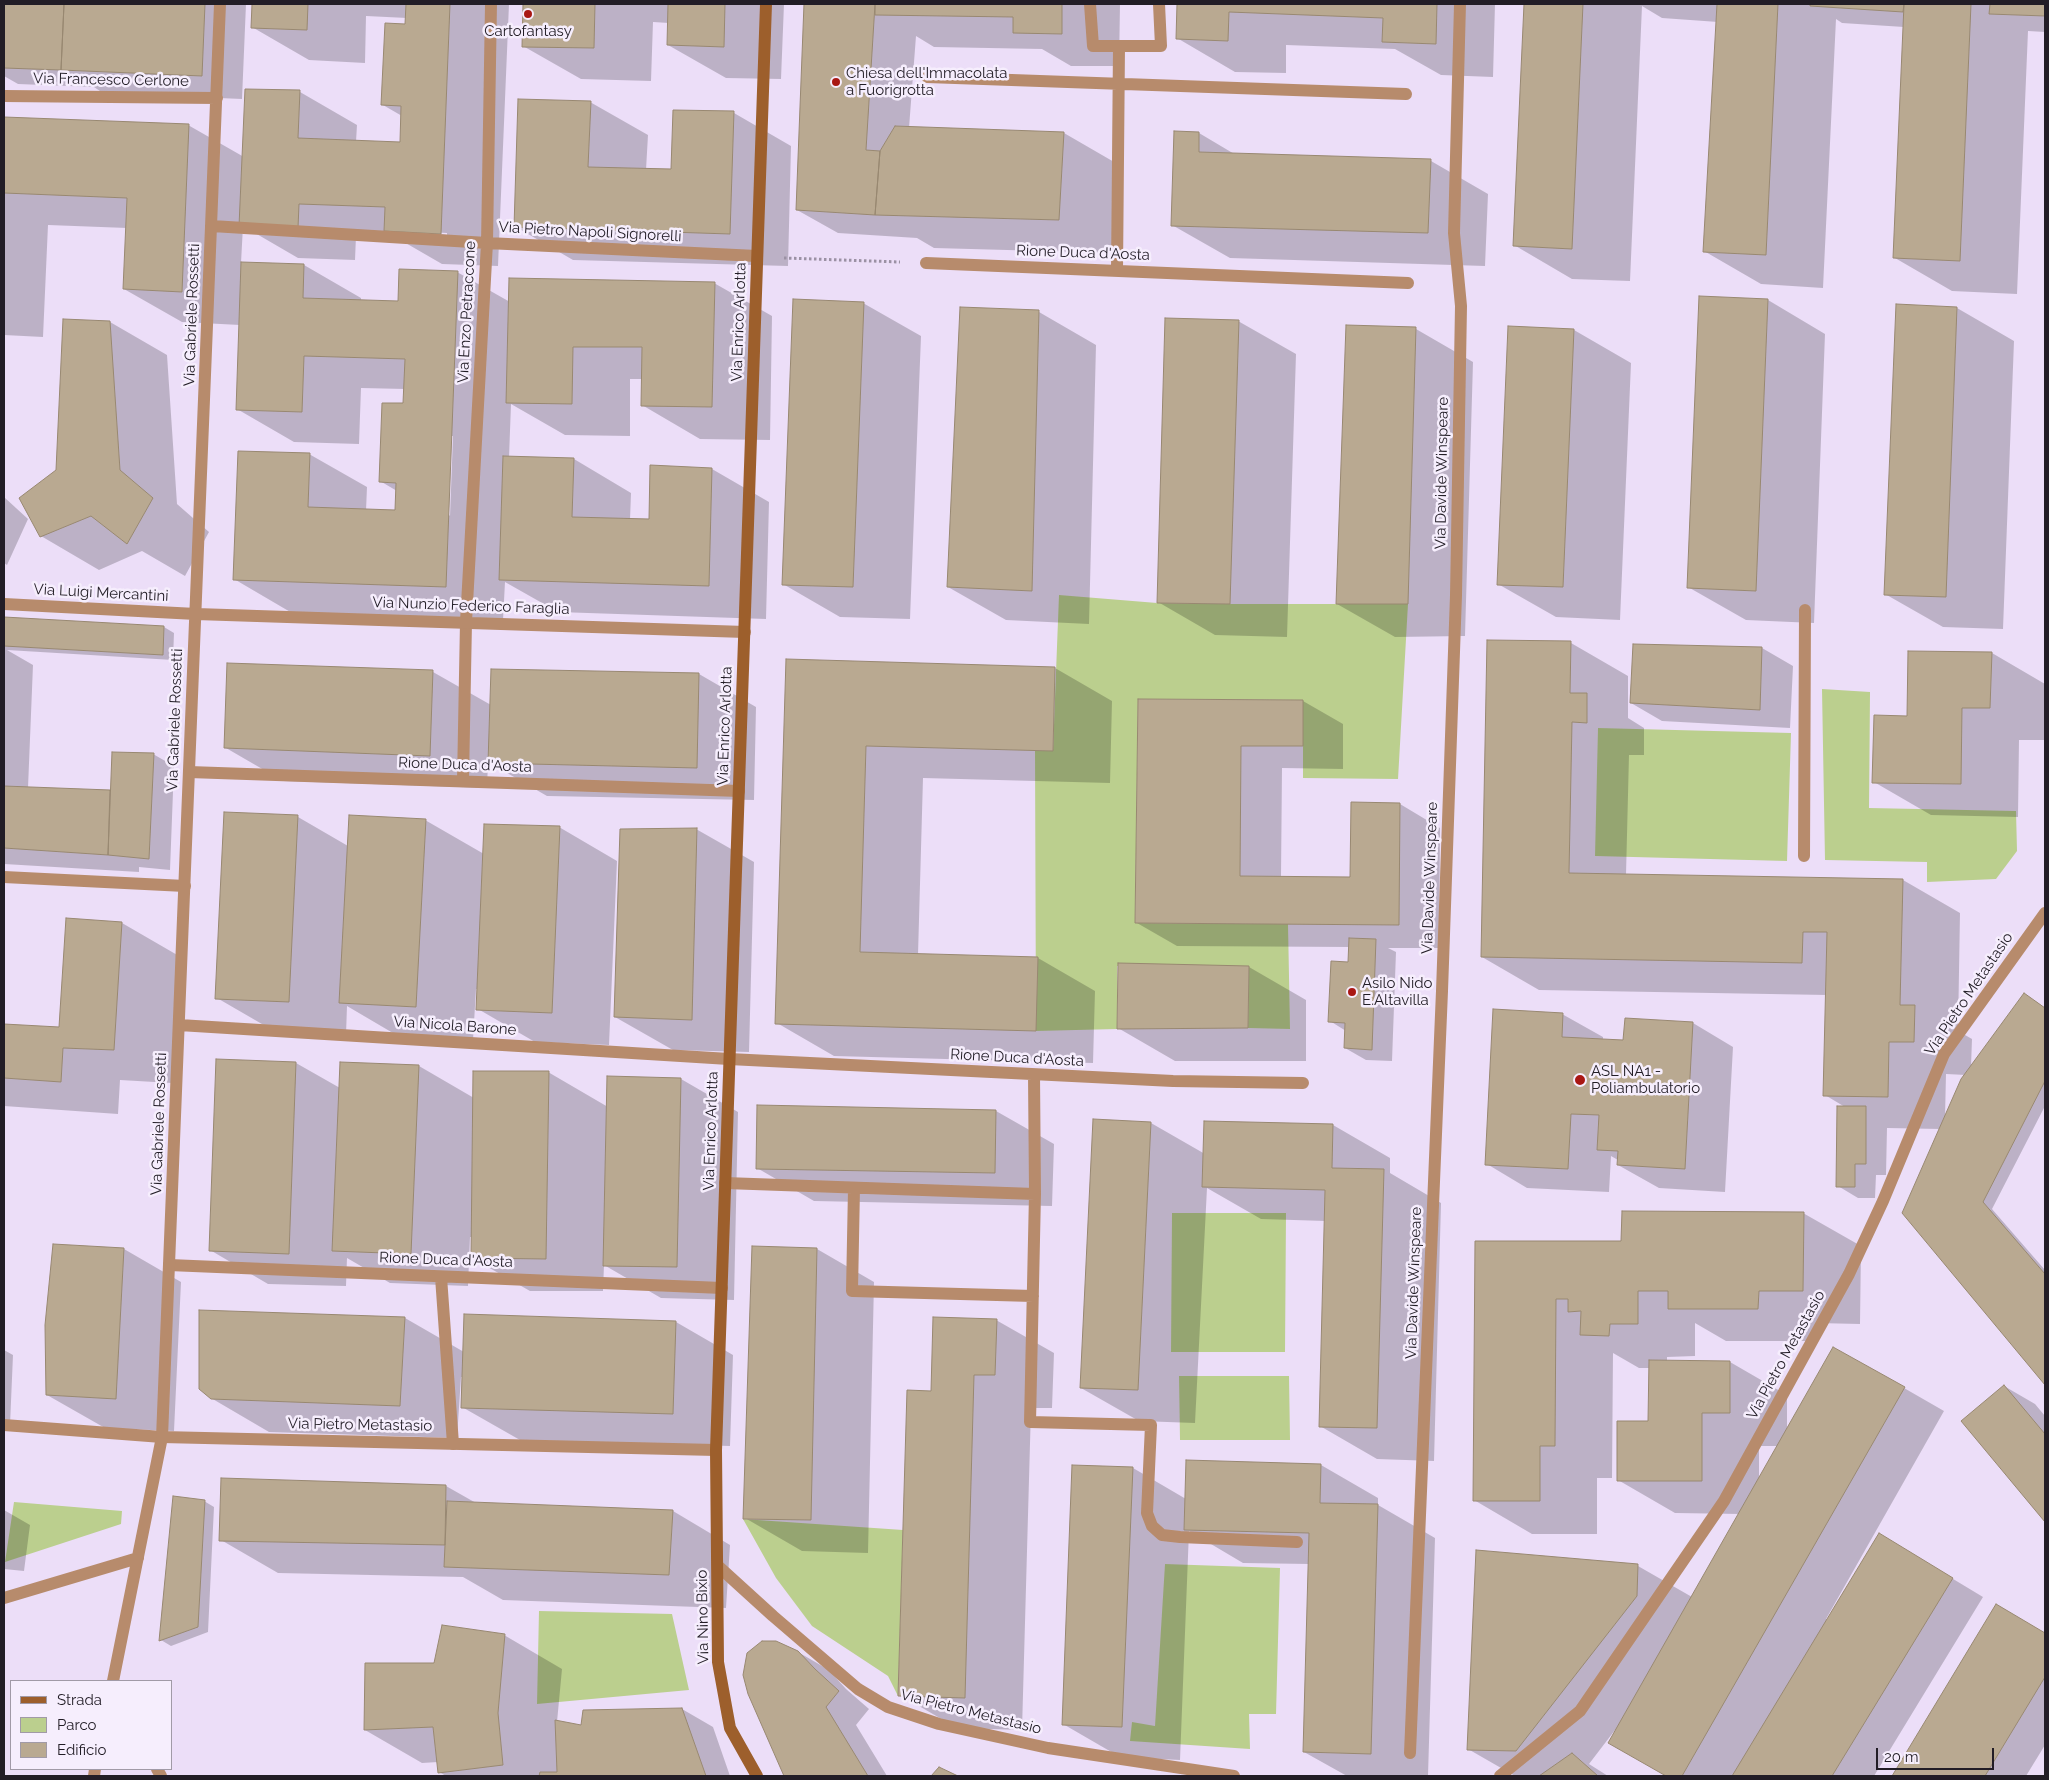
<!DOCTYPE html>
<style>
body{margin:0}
#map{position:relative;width:2049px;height:1780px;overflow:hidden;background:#ecdef8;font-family:Raleway,sans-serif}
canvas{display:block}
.frame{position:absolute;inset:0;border:5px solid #221d26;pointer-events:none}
.legend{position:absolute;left:10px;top:1680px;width:162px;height:90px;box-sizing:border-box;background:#f6eefd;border:1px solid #a19aa7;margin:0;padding:6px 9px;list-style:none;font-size:15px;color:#221d26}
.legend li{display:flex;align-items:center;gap:10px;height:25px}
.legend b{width:25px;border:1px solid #a19aa7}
.scale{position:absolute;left:1876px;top:1748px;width:118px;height:22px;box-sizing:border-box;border:2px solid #221d26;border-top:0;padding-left:6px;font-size:15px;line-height:18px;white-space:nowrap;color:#221d26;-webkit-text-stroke:4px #f6eefd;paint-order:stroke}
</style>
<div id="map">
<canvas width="2049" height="1780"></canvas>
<div class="frame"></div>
<ul class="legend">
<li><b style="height:6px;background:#9d5f2c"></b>Strada</li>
<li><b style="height:14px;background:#bbcf8e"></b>Parco</li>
<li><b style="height:14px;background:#b9a991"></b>Edificio</li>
</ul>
<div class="scale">20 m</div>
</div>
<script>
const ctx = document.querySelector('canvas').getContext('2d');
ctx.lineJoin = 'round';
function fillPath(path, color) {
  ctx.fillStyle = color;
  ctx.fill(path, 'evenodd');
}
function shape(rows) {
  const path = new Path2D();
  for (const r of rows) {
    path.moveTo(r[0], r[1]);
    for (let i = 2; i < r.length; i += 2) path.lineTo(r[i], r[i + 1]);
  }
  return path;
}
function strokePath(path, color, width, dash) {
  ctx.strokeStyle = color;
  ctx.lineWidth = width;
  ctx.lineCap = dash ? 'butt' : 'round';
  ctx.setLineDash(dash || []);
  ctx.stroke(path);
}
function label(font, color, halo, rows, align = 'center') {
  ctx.font = font + ' Raleway,sans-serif';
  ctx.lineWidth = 5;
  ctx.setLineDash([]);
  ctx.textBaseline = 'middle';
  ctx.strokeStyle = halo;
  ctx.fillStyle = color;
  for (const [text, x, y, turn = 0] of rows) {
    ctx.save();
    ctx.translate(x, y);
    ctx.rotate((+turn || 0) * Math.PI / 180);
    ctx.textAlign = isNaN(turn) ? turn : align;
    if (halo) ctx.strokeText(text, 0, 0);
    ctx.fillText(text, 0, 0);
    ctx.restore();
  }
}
fillPath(shape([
 [1059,595,1157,603,1230,604,1408,604,1398,779,1303,778,1303,700,1138,699,1135,923,1288,924,1290,1029,1248,1028,1249,966,1117,966,1117,1029,1036,1031,1035,751,1053,750],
 [1822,689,1870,692,1869,808,2016,811,2017,851,1996,879,1927,882,1927,862,1825,860],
 [1598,728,1791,733,1787,861,1595,856],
 [1172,1213,1286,1213,1285,1352,1171,1352],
 [1179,1376,1289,1376,1290,1440,1180,1440],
 [14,1502,122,1511,121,1524,5,1562],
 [743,1519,903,1530,898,1696,888,1676,812,1626,776,1578],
 [1165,1564,1280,1568,1276,1714,1249,1714,1250,1749,1130,1741,1132,1722,1155,1726],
 [539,1611,672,1614,689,1690,537,1704]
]), '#bbcf8e');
fillPath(shape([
 [4,4,246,4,242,99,103,93,94,87,18,84,4,76],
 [253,4,509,4,498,266,442,264,397,238,356,236,355,260,298,258,243,226,241,263,304,265,361,298,361,301,399,303,457,272,510,302,714,283,772,316,770,440,700,439,642,405,643,379,630,379,630,436,565,435,511,404,509,458,574,459,631,493,630,520,650,520,712,469,769,502,766,619,558,612,505,582,503,620,292,613,234,579,309,454,367,487,366,511,396,512,397,491,380,481,405,405,405,389,361,388,359,444,294,442,237,409,240,325,182,322,124,289,127,228,48,225,43,337,4,335,4,118,188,125,244,157,300,92,357,125,356,142,401,144,402,116,383,105,406,25,407,18,366,16,365,63,309,60,252,27],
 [427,232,447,233,447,235],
 [450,436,453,436,450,516,448,514],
 [525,4,784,4,781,79,726,78,668,45,669,23,653,22,651,81,581,79,523,46],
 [806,4,1120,4,1119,66,1071,66,1042,49,934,47,916,36,909,128,1064,133,1121,166,1116,253,934,248,917,238,838,233,797,210],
 [1178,4,1495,4,1493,77,1441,75,1395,49,1286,45,1286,73,1235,72,1177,38],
 [1525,4,2045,4,2045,32,2028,31,2017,294,1952,291,1895,258,1904,27,1842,23,1836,19,1823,288,1761,284,1704,251,1718,22,1662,18,1642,6,1630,281,1572,279,1514,245],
 [590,102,648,135,646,170,672,170,734,113,791,146,788,266,573,260,516,227],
 [1199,133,1236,155,1431,161,1488,194,1485,266,1230,258,1172,225],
 [1768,300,1825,334,1814,623,1746,620,1688,587],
 [863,303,921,336,910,619,840,617,783,584],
 [1957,308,2014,341,2003,629,1943,627,1885,594],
 [1039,312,1096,345,1089,624,1006,620,948,587],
 [1238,321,1296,354,1287,637,1215,635,1158,602],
 [110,322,167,355,177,504,209,532,185,576,142,551,99,570,41,536],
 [1416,329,1473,362,1465,636,1395,637,1337,604],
 [1574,330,1631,363,1620,620,1556,617,1498,584],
 [4,497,28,519,7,565,4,563],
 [4,618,164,627,174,633,173,660,7,650,33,665,28,788,112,793,153,754,174,766,170,870,139,867,139,872,4,864],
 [1571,643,1628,676,1628,718,1644,728,1644,755,1629,755,1626,875,1903,880,1960,913,1958,1031,1972,1039,1971,1067,2034,1000,2045,1008,2045,1106,1992,1209,2045,1270,2045,1383,1904,1213,1940,1129,1887,1128,1886,1175,1876,1175,1875,1198,1858,1198,1838,1186,1845,1107,1825,1095,1827,995,1539,990,1482,957],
 [1946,1074,1966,1075,1945,1118],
 [1762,648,1793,666,1790,728,1662,721,1631,703],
 [1992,653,2045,684,2045,740,2019,740,2018,817,1931,815,1874,782,1908,717],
 [788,661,1055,668,1112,701,1110,783,923,778,918,955,1038,958,1095,991,1093,1063,834,1056,777,1023],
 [433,672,491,705,699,674,756,707,754,800,547,796,488,762,487,788,283,781,226,748],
 [1139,700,1303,701,1343,724,1343,769,1282,768,1281,877,1351,878,1400,804,1440,828,1439,948,1388,948,1396,952,1392,1061,1366,1060,1345,1048,1346,1031,1330,1021,1349,963,1350,947,1177,946,1137,923],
 [298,817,348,846,425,820,484,854,559,827,617,861,609,1045,535,1042,478,1009,478,989,476,989,473,1040,398,1036,347,1006,346,1035,274,1031,217,998],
 [696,829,754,862,749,1052,673,1050,615,1017],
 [122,923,179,956,172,1083,120,1080,118,1114,4,1106,4,1025,61,1029],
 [1249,967,1306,1000,1306,1061,1175,1061,1118,1028],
 [1562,1014,1603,1037,1603,1041,1625,1042,1693,1023,1733,1047,1725,1192,1659,1188,1618,1165,1618,1160,1611,1156,1609,1192,1527,1188,1487,1164],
 [296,1063,340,1088,419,1066,474,1098,548,1072,608,1107,681,1079,738,1112,734,1300,661,1298,604,1265,603,1291,530,1291,472,1258,473,1237,470,1237,468,1286,390,1283,347,1258,346,1286,268,1284,210,1250],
 [758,1106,996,1111,1054,1144,1052,1206,814,1201,757,1168],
 [1094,1120,1151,1123,1205,1154,1333,1125,1390,1158,1390,1173,1441,1203,1434,1461,1377,1459,1320,1426,1326,1221,1261,1219,1207,1188,1195,1423,1139,1421,1081,1388],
 [1803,1213,1861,1246,1860,1324,1816,1323,1816,1341,1726,1341,1695,1323,1695,1356,1667,1357,1667,1361,1730,1362,1787,1395,1787,1431,1904,1388,1944,1411,1826,1619,1828,1620,1910,1553,1983,1597,1874,1776,1668,1776,1610,1743,1616,1731,1615,1730,1589,1764,1608,1776,1515,1776,1468,1749,1638,1566,1692,1597,1740,1514,1675,1513,1618,1480,1650,1422,1650,1368,1639,1368,1613,1353,1612,1478,1597,1478,1597,1534,1532,1534,1474,1500,1476,1242,1623,1243],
 [1759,1446,1779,1446,1759,1480],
 [124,1249,181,1282,174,1431,105,1428,47,1395],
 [817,1249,874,1282,868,1553,802,1551,745,1518],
 [200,1311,405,1318,464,1352,676,1322,733,1355,730,1446,520,1440,462,1407,463,1377,461,1377,457,1438,269,1432,211,1398],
 [996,1320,1054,1353,1052,1408,1031,1408,1022,1730,957,1728,900,1695,932,1392],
 [4,1350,13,1355,10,1425,4,1425],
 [2004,1386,2035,1404,2045,1416,2045,1520,1963,1421],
 [1321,1465,1378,1498,1378,1505,1435,1538,1428,1776,1347,1776,1304,1752,1309,1564,1243,1563,1189,1531,1180,1760,1120,1757,1063,1724,1133,1468,1186,1499],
 [222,1479,446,1486,476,1503,673,1511,730,1545,726,1608,503,1600,463,1577,278,1573,221,1540],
 [204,1501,214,1507,208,1632,171,1646,161,1640],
 [4,1510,30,1525,24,1571,4,1569],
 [1997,1605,2045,1634,2045,1745,2026,1776,1893,1776],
 [504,1635,562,1669,557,1722,582,1727,682,1709,713,1727,730,1776,446,1776,439,1772,438,1762,422,1763,365,1730,435,1664],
 [798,1652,829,1670,846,1689,869,1709,856,1725,887,1776,786,1776,749,1693]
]), '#0003');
const building = shape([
 [4,4,64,4,61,70,4,68,4,4],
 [64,4,205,4,202,76,61,70,64,4],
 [252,4,308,4,307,30,251,28,252,4],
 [406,4,450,4,441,234,384,231,385,207,299,204,298,228,239,226,245,89,300,90,298,138,400,142,401,106,381,105,385,23,405,24,406,4],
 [523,4,595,4,594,48,522,47,523,4],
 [668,4,725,4,724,47,667,45,668,4],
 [804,4,875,4,866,150,880,151,875,215,796,210,804,4],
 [875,4,1062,4,1062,34,1013,33,1013,17,875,15,875,4],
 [1177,4,1437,4,1436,44,1382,42,1383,18,1229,12,1228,41,1176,39,1177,4],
 [1524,4,1583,4,1572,249,1513,246,1524,4],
 [1717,4,1778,4,1766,255,1703,252,1717,4],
 [1810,4,1904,4,1903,12,1810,6,1810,4],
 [1904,4,1971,4,1960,261,1893,258,1904,4],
 [1990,4,2045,4,2045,16,1989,14,1990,4],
 [518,99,591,101,588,167,671,169,673,110,734,111,730,234,514,227,518,99],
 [4,117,189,124,182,292,123,289,127,198,4,193,4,117],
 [895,126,1064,132,1059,220,875,215,880,151,895,126],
 [1174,131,1199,132,1199,152,1431,159,1428,233,1171,226,1174,131],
 [241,262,304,264,303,298,398,301,399,269,458,271,446,587,233,580,238,451,310,453,308,507,395,510,396,483,379,482,382,403,403,403,405,359,304,356,302,412,236,410,241,262],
 [509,278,715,282,712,407,641,406,642,347,573,347,572,404,506,403,509,278],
 [1699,296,1768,299,1756,591,1687,588,1699,296],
 [793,299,864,302,853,587,782,585,793,299],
 [1896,304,1957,307,1946,597,1884,595,1896,304],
 [960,307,1039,310,1032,591,947,587,960,307],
 [1165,318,1239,320,1230,604,1157,603,1165,318],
 [63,319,110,321,120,470,153,498,127,544,91,516,40,537,19,498,56,470,63,319],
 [1346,325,1416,327,1408,604,1336,604,1346,325],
 [1508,326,1574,329,1563,587,1497,585,1508,326],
 [503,456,574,458,572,517,649,519,650,465,712,468,709,586,499,580,503,456],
 [4,617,164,626,163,655,4,646,4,617],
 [1487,640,1571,641,1570,693,1587,693,1587,723,1572,722,1569,873,1903,879,1900,1005,1915,1005,1914,1042,1889,1042,1888,1097,1823,1096,1827,932,1803,932,1802,963,1481,957,1487,640],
 [1633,644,1762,647,1760,710,1630,703,1633,644],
 [1908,651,1992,652,1990,708,1962,708,1961,784,1872,783,1874,715,1907,716,1908,651],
 [786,659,1055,667,1053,751,866,746,860,952,1038,957,1036,1031,775,1024,786,659],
 [227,663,433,670,430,756,224,748,227,663],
 [491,669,699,673,697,768,488,763,491,669],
 [1138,699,1303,700,1303,746,1241,746,1240,876,1350,877,1351,802,1400,803,1399,925,1135,923,1138,699],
 [112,752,154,753,149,859,108,855,112,752],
 [4,786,110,790,108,855,4,848,4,786],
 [224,812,298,815,289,1002,215,999,224,812],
 [349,815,426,819,416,1007,339,1003,349,815],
 [484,824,560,826,552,1013,476,1010,484,824],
 [697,828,692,1020,614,1017,620,829,697,828],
 [66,918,122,922,114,1050,63,1048,61,1082,4,1078,4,1024,59,1027,66,918],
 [1349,938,1376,939,1372,1050,1344,1048,1345,1023,1328,1022,1331,961,1348,962,1349,938],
 [1118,963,1249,966,1248,1028,1117,1029,1118,963],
 [2024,993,2045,1008,2045,1081,1983,1202,2045,1274,2045,1385,1902,1213,1961,1079,2024,993],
 [1493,1009,1563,1013,1562,1037,1623,1040,1625,1018,1693,1022,1685,1169,1617,1165,1618,1151,1597,1150,1599,1115,1571,1114,1568,1169,1485,1165,1493,1009],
 [216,1059,296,1062,289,1254,209,1251,216,1059],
 [340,1062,419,1065,411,1254,332,1251,340,1062],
 [473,1071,549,1071,546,1259,471,1258,473,1071],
 [607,1076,681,1078,677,1267,603,1266,607,1076],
 [757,1105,996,1110,995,1173,756,1169,757,1105],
 [1837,1106,1866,1106,1866,1164,1855,1164,1855,1187,1836,1187,1837,1106],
 [1093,1119,1151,1122,1138,1390,1080,1388,1093,1119],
 [1204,1121,1333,1124,1332,1168,1384,1169,1377,1428,1319,1427,1325,1190,1202,1187,1204,1121],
 [1622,1211,1804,1212,1803,1291,1759,1291,1758,1309,1668,1309,1668,1291,1638,1291,1638,1324,1610,1324,1609,1336,1580,1335,1581,1311,1568,1312,1568,1299,1556,1299,1555,1446,1540,1446,1540,1501,1473,1501,1475,1241,1621,1241,1622,1211],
 [53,1244,124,1248,116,1399,46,1395,45,1325,53,1244],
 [752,1246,817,1248,811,1520,743,1519,752,1246],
 [199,1310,405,1317,400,1406,211,1399,199,1389,199,1310],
 [464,1314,676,1321,673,1414,461,1408,464,1314],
 [933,1317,997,1319,995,1375,974,1375,965,1698,898,1696,907,1390,931,1391,933,1317],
 [1833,1347,1905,1387,1682,1776,1666,1776,1608,1743,1833,1347],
 [1649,1360,1730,1361,1730,1413,1702,1413,1702,1481,1617,1481,1617,1421,1648,1421,1649,1360],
 [2004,1385,2045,1434,2045,1522,1961,1421,2004,1385],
 [1186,1460,1321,1464,1320,1503,1378,1504,1371,1754,1303,1752,1309,1533,1184,1530,1186,1460],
 [1072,1465,1133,1467,1122,1727,1062,1725,1072,1465],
 [221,1478,446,1485,445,1545,219,1541,221,1478],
 [173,1496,205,1500,198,1627,159,1641,173,1496],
 [447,1501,673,1510,669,1575,444,1567,447,1501],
 [1879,1533,1953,1578,1832,1776,1732,1776,1879,1533],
 [1476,1550,1638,1564,1637,1596,1516,1751,1467,1750,1476,1550],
 [1996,1604,2045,1633,2045,1677,1985,1776,1892,1776,1996,1604],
 [442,1625,505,1634,498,1713,503,1765,438,1773,433,1727,364,1730,365,1663,434,1663,442,1625],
 [762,1641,776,1641,798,1651,815,1669,839,1691,826,1707,868,1776,784,1776,748,1694,743,1675,747,1653,762,1641],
 [682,1708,706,1776,539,1776,540,1772,557,1772,555,1720,581,1725,583,1710,682,1708],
 [1572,1753,1598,1776,1539,1776,1572,1753],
 [939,1767,958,1776,931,1776,939,1767]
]);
fillPath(building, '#b9a991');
strokePath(building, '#988871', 1);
strokePath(shape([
 [784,258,900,262]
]), '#9b91a4', 3, [2.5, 2.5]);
strokePath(shape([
 [1090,4,1093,46,1161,46,1159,4],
 [927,77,1406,94],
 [926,263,1408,283],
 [1117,271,1119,46],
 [189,772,739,791],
 [463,780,466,622],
 [4,877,185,886],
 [729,1059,1173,1081,1303,1083],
 [725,1183,1035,1194,1034,1075],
 [854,1188,852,1291,1033,1296],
 [1035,1194,1030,1422,1151,1425,1147,1513,1152,1526,1162,1535,1180,1537,1297,1542],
 [169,1265,722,1288],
 [441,1277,453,1444],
 [4,1425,162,1437,113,1681],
 [4,1598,138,1558],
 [157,1769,161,1776],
 [94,1776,95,1769]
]), '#b78b6c', 12);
strokePath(shape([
 [220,4,162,1437,716,1450],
 [4,96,217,98],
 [212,226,487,243,757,256],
 [4,604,196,614,745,632],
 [466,622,487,243,491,4],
 [1804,856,1805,610],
 [179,1025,729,1059],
 [718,1566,773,1616,858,1689,888,1707,939,1724,1048,1748,1234,1776],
 [1410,1753,1442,991,1456,595,1461,306,1454,233,1460,4],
 [1500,1776,1580,1711,1724,1501,1849,1274,1883,1201,1944,1054,2045,913]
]), '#b78b6c', 12);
strokePath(shape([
 [757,1776,730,1728,718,1662,716,1450,766,4]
]), '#9d5f2c', 12);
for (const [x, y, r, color] of [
 [528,14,5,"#a91713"],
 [836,82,5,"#a91713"],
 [1352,992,5,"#a91713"],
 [1580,1080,6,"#a91713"]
]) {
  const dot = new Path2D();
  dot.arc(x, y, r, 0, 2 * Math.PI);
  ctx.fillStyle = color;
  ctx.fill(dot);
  strokePath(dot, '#f6eefd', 2);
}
label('15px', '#221d26', '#f6eefd', [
 ["Cartofantasy",528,31,"center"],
 ["Chiesa dell'Immacolata",846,73],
 ["a Fuorigrotta",846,90],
 ["Asilo Nido",1362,983],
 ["E.Altavilla",1362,1000],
 ["ASL NA1 -",1591,1071],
 ["Poliambulatorio",1591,1088]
], 'left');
label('15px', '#221d26', '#f6eefd', [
 ["Via Francesco Cerlone",111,80,1],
 ["Via Pietro Napoli Signorelli",590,232,3],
 ["Rione Duca d'Aosta",1083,253,2],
 ["Via Enzo Petraccone",467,312,-87],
 ["Via Gabriele Rossetti",192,315,-88],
 ["Via Enrico Arlotta",739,322,-88],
 ["Via Davide Winspeare",1442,473,-89],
 ["Via Luigi Mercantini",101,593,3],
 ["Via Nunzio Federico Faraglia",471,606,2],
 ["Via Gabriele Rossetti",175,720,-88],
 ["Via Enrico Arlotta",725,726,-88],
 ["Rione Duca d'Aosta",465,765,2],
 ["Via Davide Winspeare",1430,878,-88],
 ["Via Pietro Metastasio",1969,994,-56],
 ["Via Nicola Barone",455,1026,4],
 ["Rione Duca d'Aosta",1017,1058,3],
 ["Via Gabriele Rossetti",159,1124,-88],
 ["Via Enrico Arlotta",711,1131,-88],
 ["Rione Duca d'Aosta",446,1260,2],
 ["Via Davide Winspeare",1414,1283,-88],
 ["Via Pietro Metastasio",1786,1355,-61],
 ["Via Pietro Metastasio",360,1425,1],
 ["Via Nino Bixio",703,1617,-91],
 ["Via Pietro Metastasio",971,1712,14]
]);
</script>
